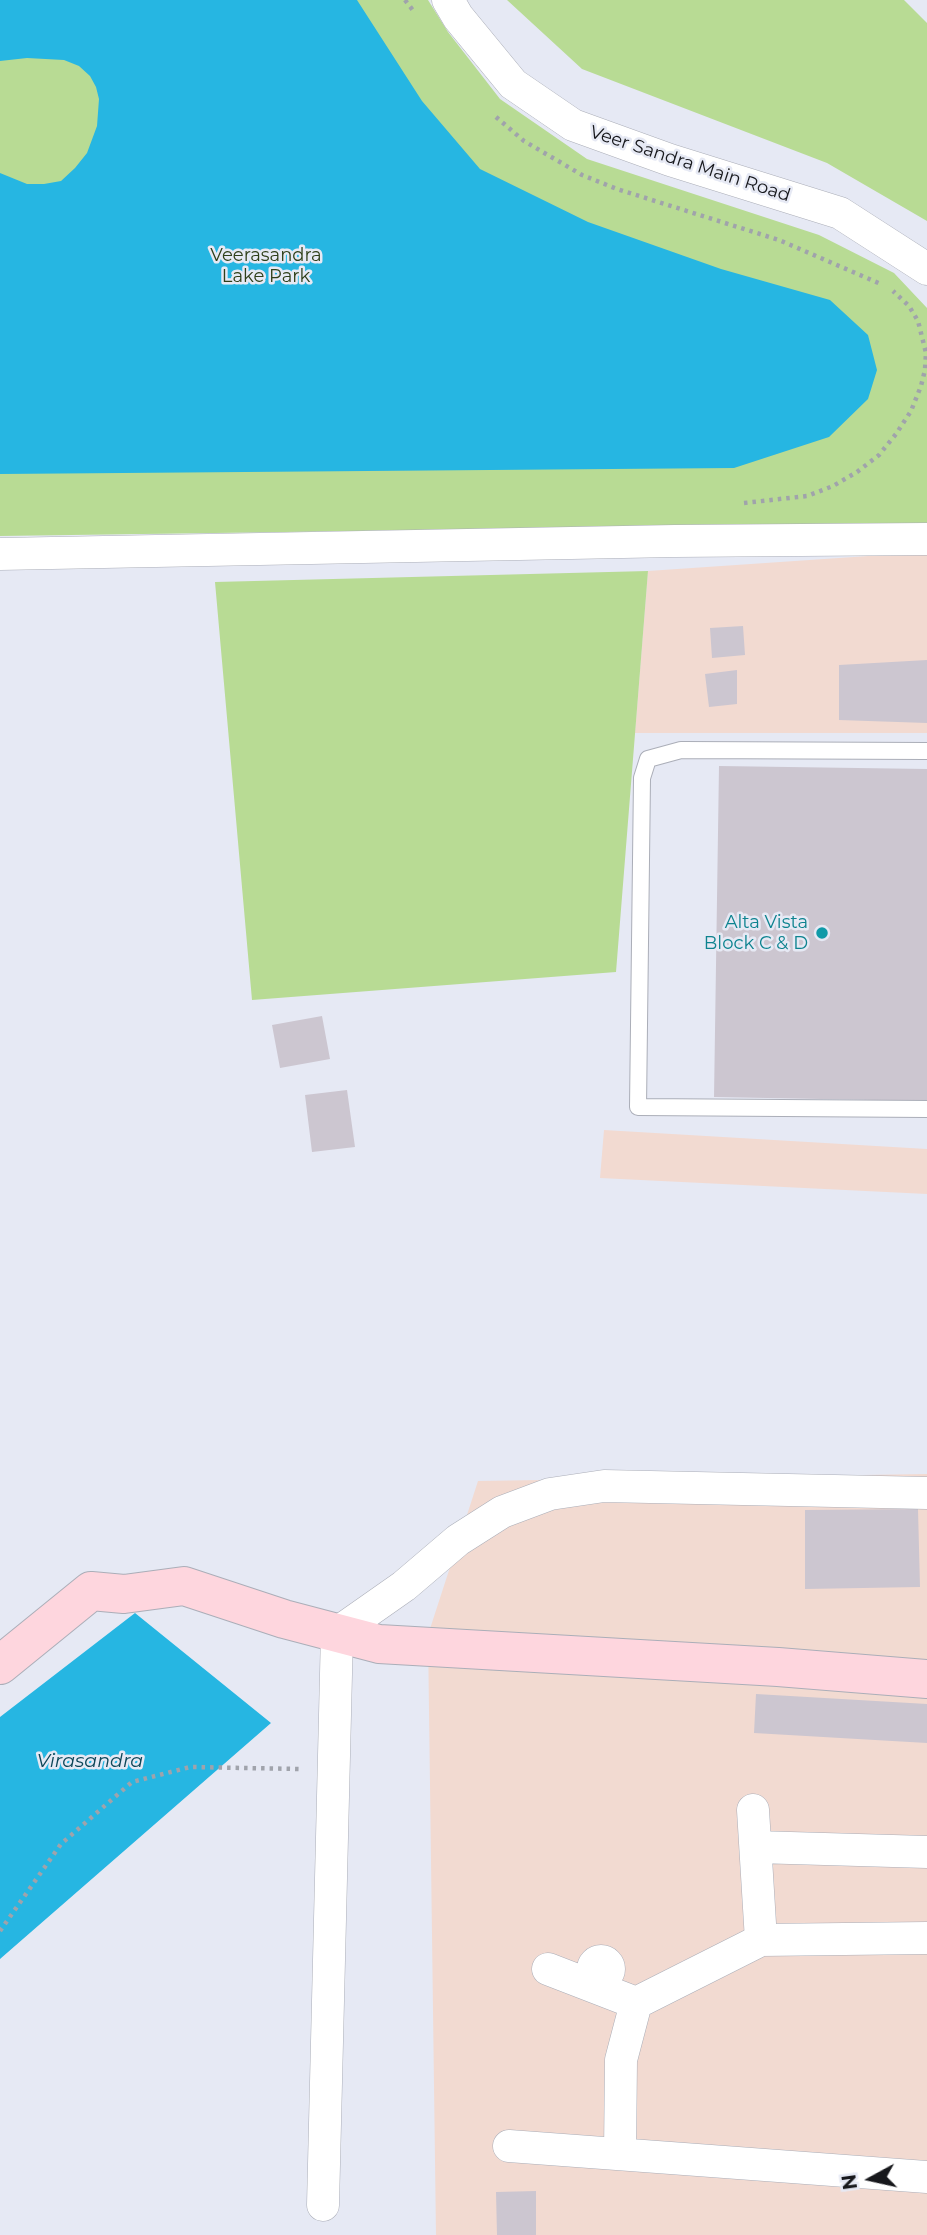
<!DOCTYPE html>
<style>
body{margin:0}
#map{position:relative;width:927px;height:2235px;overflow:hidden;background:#e6e9f4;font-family:Montserrat,sans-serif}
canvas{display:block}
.north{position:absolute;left:836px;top:2144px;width:70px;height:70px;-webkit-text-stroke:5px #e6e9f4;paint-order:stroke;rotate:262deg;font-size:19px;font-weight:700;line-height:28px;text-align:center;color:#17181c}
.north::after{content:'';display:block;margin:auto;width:24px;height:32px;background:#17181c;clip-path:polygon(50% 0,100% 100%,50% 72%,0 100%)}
</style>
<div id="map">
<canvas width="927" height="2235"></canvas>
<div class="north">N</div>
</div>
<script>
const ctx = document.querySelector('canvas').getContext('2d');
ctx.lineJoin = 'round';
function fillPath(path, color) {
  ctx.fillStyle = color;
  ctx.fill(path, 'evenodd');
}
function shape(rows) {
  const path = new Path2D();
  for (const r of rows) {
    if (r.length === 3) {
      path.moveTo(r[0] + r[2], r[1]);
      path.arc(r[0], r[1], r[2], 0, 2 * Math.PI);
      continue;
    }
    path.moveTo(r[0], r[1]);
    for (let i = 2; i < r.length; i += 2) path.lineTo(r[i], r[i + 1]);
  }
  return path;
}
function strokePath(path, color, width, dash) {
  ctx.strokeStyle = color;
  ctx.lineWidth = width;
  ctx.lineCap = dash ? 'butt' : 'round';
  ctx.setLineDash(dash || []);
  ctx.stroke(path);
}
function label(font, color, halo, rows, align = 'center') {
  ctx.font = font + ' Montserrat,sans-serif';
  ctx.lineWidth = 5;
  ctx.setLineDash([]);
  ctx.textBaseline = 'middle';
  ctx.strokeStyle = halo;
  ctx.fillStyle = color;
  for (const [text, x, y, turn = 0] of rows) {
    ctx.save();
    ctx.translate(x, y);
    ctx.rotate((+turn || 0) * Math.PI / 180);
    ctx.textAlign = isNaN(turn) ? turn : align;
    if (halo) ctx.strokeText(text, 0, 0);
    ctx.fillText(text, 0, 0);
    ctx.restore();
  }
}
fillPath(shape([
 [927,552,927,733,635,733,648,571],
 [604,1130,927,1149,927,1194,600,1178],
 [927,1474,927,2235,436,2235,428,1635,478,1481]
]), '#f2dad1');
fillPath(shape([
 [0,0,428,0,448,32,500,99,587,159,819,235,894,273,927,308,927,523,0,536],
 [507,0,904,0,927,23,927,221,827,163,582,69],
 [648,571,616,972,252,1000,215,582]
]), '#b8db94');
fillPath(shape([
 [0,0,357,0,422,101,480,169,588,222,721,269,830,300,868,335,877,370,868,399,829,437,734,468,0,474,0,173,27,184,44,184,61,181,75,168,87,153,97,126,99,99,96,87,90,76,79,66,64,60,27,58,0,61],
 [135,1613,271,1723,0,1959,0,1717]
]), '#26b6e2');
fillPath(shape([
 [743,626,745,655,712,658,710,628],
 [927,660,927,723,839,720,839,665],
 [737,670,737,704,709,707,705,674],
 [719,766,927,769,927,1101,714,1097],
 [322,1016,330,1059,280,1068,272,1025],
 [347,1090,355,1147,312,1152,305,1095],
 [918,1509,920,1587,805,1589,805,1510],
 [756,1694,927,1704,927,1743,754,1733],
 [536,2191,536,2235,497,2235,496,2192]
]), '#ccc6d0');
const lane = shape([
 [927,751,681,750,648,759,642,778,638,1107,927,1109]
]);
const street = shape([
 [448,0,458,17,513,84,573,125,670,160,840,213,927,269],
 [0,554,675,541,927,539],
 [753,1810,761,1940],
 [756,1847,927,1852],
 [601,1969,8],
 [548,1969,636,2003],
 [509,2146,927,2177],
 [620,2154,621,2060,636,2003,761,1940,927,1938],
 [323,2205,337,1633,404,1586,458,1540,502,1512,550,1494,604,1486,927,1493]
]);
const secondary = shape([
 [0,1665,91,1591,124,1594,184,1586,284,1619,379,1644,778,1667,927,1679]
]);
strokePath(lane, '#abaeb8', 18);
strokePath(street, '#abaeb8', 33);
strokePath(secondary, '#abaeb8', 40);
strokePath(shape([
 [405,0,415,13],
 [496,117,524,141,582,175,617,189,779,240,883,285],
 [744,503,807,496,833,486,857,472,879,455,896,434,911,411,921,386,925,370,926,353,918,321,909,306,893,291],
 [0,1931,61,1844,132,1782,190,1767,301,1769]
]), '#a0a3ab', 4.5, [3.5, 5]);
strokePath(lane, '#fff', 16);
strokePath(street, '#fff', 32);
strokePath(secondary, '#fed6de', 38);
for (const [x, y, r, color] of [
 [822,933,7,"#0f9aa8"]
]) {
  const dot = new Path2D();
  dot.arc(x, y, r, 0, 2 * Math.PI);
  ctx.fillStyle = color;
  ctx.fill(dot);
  strokePath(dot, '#e6e9f4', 2.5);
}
label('18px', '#17181c', '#e6e9f4', [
 ["Veer Sandra Main Road",690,164,18]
]);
label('18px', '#2e3f19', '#e6e9f4', [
 ["Veerasandra",266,256],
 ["Lake Park",266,277]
]);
label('18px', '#0d838f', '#e6e9f4', [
 ["Alta Vista",808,923],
 ["Block C & D",808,944]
], 'right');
label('italic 19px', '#0e4759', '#e6e9f4', [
 ["Virasandra",90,1761]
]);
</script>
